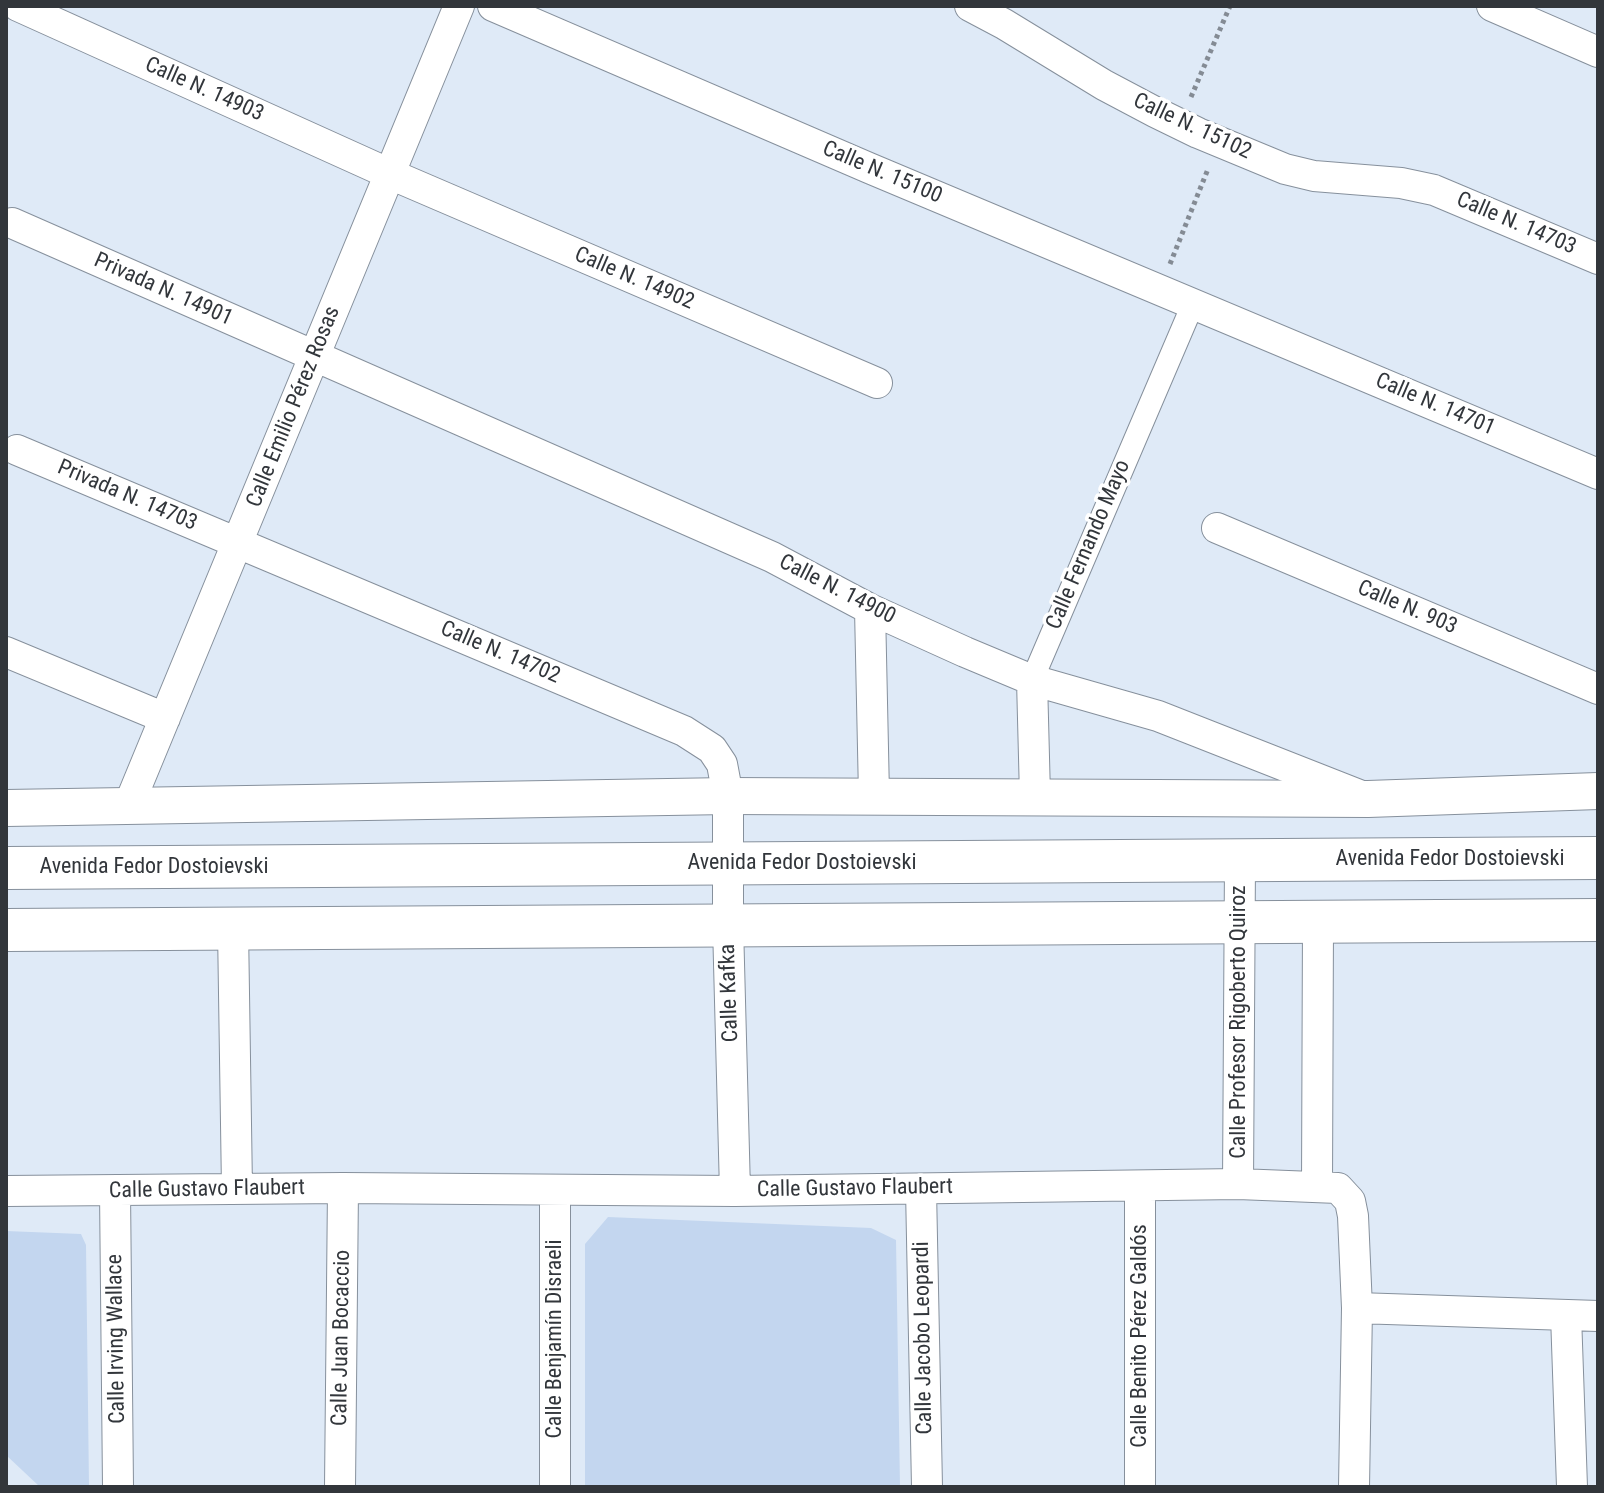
<!DOCTYPE html>
<meta charset="utf-8">
<style>
body{margin:0}
#map{position:relative;width:1604px;height:1493px;overflow:hidden;background:#dfeaf7;font-family:"Roboto Condensed",sans-serif}
canvas{display:block}
.frame{position:absolute;inset:0;border:8px solid #32363b;pointer-events:none}
</style>
<div id="map">
<canvas width="1604" height="1493"></canvas>
<div class="frame"></div>
</div>
<script>
const ctx = document.querySelector('canvas').getContext('2d');
ctx.lineJoin = 'round';
function fillPath(path, color) {
  ctx.fillStyle = color;
  ctx.fill(path, 'evenodd');
}
function shape(rows) {
  const path = new Path2D();
  for (const r of rows) {
    path.moveTo(r[0], r[1]);
    for (let i = 2; i < r.length; i += 2) path.lineTo(r[i], r[i + 1]);
  }
  return path;
}
function strokePath(path, color, width, dash) {
  ctx.strokeStyle = color;
  ctx.lineWidth = width;
  ctx.lineCap = dash ? 'butt' : 'round';
  ctx.setLineDash(dash || []);
  ctx.stroke(path);
}
function label(font, color, halo, rows, align = 'center') {
  ctx.font = font + ' "Roboto Condensed",sans-serif';
  ctx.lineWidth = 7;
  ctx.setLineDash([]);
  ctx.textBaseline = 'middle';
  ctx.strokeStyle = halo;
  ctx.fillStyle = color;
  for (const [text, x, y, turn = 0] of rows) {
    ctx.save();
    ctx.translate(x, y);
    ctx.rotate((+turn || 0) * Math.PI / 180);
    ctx.textAlign = isNaN(turn) ? turn : align;
    if (halo) ctx.strokeText(text, 0, 0);
    ctx.fillText(text, 0, 0);
    ctx.restore();
  }
}
fillPath(shape([
 [608,1217,871,1228,896,1240,900,1487,585,1487,585,1244],
 [6,1231,81,1234,86,1245,89,1487,40,1487,6,1455]
]), '#c3d6ef');
const pedestrian = shape([
 [1032,680,1193,304]
]);
const minor = shape([
 [18,6,390,174,877,383],
 [493,6,869,168,1598,474],
 [970,6,1004,24,1104,85,1155,112,1198,133,1285,169,1314,176,1401,183,1434,190,1598,259],
 [1492,6,1598,52],
 [12,223,772,557,870,609,965,652,1032,680,1158,716,1359,795],
 [17,450,684,731,712,749,722,764,728,796,728,925,735,1191],
 [1217,528,1598,689],
 [870,609,874,795],
 [6,652,165,718],
 [1032,680,1035,796],
 [128,807,459,6],
 [233,928,237,1189],
 [1238,1184,1240,861],
 [1140,1186,1140,1487],
 [1317,1186,1318,922],
 [921,1189,927,1487],
 [6,1191,343,1188,735,1191,1238,1184,1338,1188,1350,1201,1353,1216,1357,1308,1354,1487],
 [115,1191,118,1487],
 [555,1191,555,1487],
 [1357,1308,1598,1316],
 [1566,1315,1572,1487],
 [340,1487,343,1188]
]);
const tertiary = shape([
 [6,808,728,796,1368,799,1598,791]
]);
const secondary = shape([
 [6,868,1598,858],
 [6,930,1598,920]
]);
strokePath(pedestrian, '#86909c', 24);
strokePath(minor, '#86909c', 32);
strokePath(tertiary, '#86909c', 38);
strokePath(secondary, '#86909c', 44);
strokePath(shape([
 [1191,97,1230,6],
 [1170,264,1208,169]
]), '#848b94', 5, [4, 4]);
strokePath(pedestrian, '#fff', 22);
strokePath(minor, '#fff', 30);
strokePath(tertiary, '#fff', 36);
strokePath(secondary, '#fff', 42);
label('22px', '#32363b', '#fff', [
 ["Calle N. 14903",204,90,24],
 ["Calle N. 15102",1192,127,25],
 ["Calle N. 15100",882,173,23],
 ["Calle N. 14703",1516,224,23],
 ["Calle N. 14902",634,279,23],
 ["Privada N. 14901",163,290,24],
 ["Calle N. 14701",1435,405,23],
 ["Calle Emilio Pérez Rosas",294,407,-68],
 ["Privada N. 14703",127,496,23],
 ["Calle Fernando Mayo",1089,545,-67],
 ["Calle N. 14900",837,590,27],
 ["Calle N. 903",1407,608,23],
 ["Calle N. 14702",500,653,23],
 ["Avenida Fedor Dostoievski",1450,859],
 ["Avenida Fedor Dostoievski",802,863],
 ["Avenida Fedor Dostoievski",154,867],
 ["Calle Kafka",730,993,-92],
 ["Calle Profesor Rigoberto Quiroz",1239,1022,-90],
 ["Calle Gustavo Flaubert",855,1189,-1],
 ["Calle Gustavo Flaubert",207,1190,-1],
 ["Calle Benito Pérez Galdós",1140,1336,-90],
 ["Calle Juan Bocaccio",342,1338,-89],
 ["Calle Jacobo Leopardi",924,1338,-91],
 ["Calle Irving Wallace",117,1339,-91],
 ["Calle Benjamín Disraeli",555,1339,-90]
]);
</script>
